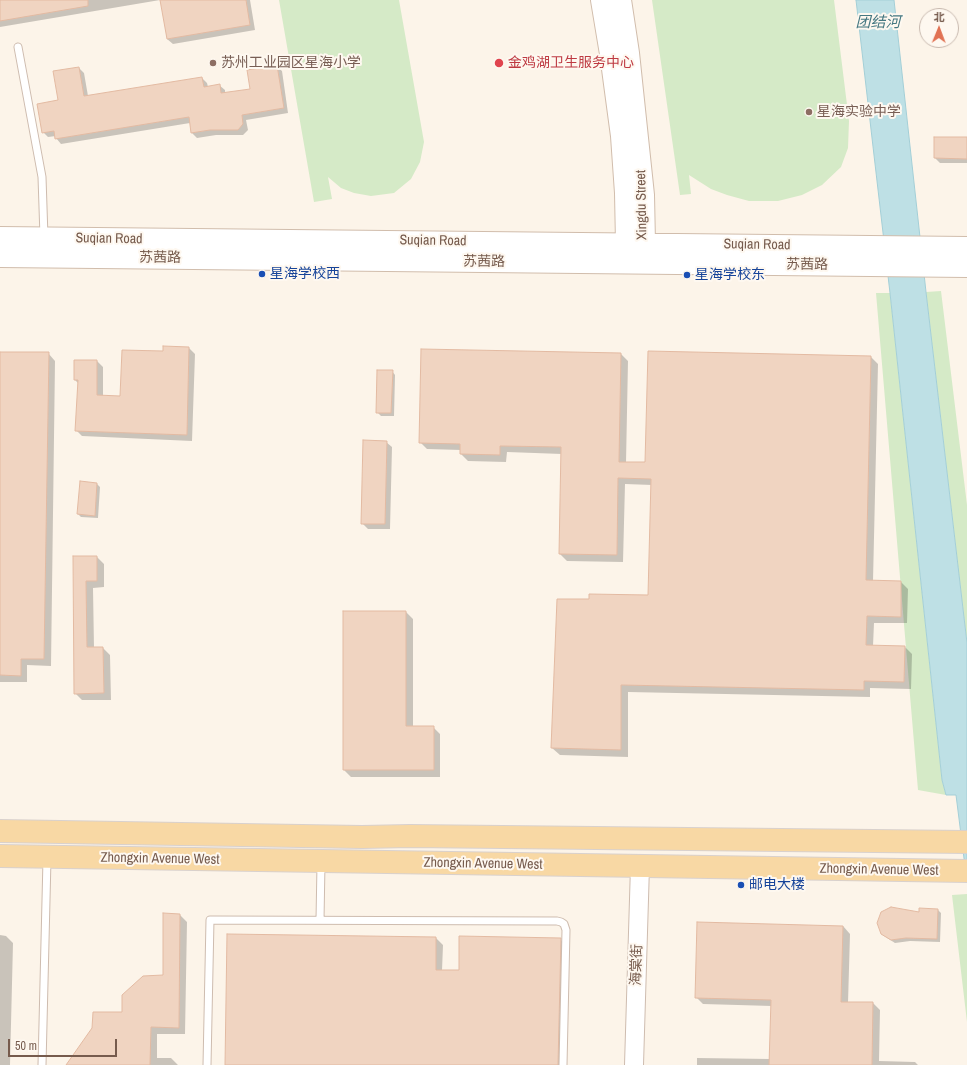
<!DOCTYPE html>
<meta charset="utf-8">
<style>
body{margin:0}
#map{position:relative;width:967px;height:1065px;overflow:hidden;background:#fcf4e9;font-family:"Archivo Narrow","Noto Sans SC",sans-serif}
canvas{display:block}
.north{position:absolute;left:919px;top:8px;width:40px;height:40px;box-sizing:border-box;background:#fef8f0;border:1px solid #c8b9af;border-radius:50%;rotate:1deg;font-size:11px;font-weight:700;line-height:16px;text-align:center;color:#765b4d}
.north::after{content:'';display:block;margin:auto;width:14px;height:18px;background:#e17253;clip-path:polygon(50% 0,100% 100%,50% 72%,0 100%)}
.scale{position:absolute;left:8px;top:1039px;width:109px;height:18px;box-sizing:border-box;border:2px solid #765b4d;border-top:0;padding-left:5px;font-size:12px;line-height:14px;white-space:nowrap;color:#765b4d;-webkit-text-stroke:3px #fef8f0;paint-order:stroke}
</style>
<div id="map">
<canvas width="967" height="1065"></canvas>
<div class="north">北</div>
<div class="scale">50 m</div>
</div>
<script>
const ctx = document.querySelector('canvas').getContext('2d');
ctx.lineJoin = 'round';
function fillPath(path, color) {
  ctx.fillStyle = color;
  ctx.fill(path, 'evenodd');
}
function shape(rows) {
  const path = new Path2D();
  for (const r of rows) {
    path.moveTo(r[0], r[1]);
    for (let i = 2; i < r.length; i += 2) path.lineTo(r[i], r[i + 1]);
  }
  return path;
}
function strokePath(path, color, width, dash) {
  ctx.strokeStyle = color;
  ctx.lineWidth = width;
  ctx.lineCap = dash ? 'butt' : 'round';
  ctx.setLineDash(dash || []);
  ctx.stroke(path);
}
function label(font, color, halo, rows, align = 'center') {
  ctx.font = font + ' "Archivo Narrow","Noto Sans SC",sans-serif';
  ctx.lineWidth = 4;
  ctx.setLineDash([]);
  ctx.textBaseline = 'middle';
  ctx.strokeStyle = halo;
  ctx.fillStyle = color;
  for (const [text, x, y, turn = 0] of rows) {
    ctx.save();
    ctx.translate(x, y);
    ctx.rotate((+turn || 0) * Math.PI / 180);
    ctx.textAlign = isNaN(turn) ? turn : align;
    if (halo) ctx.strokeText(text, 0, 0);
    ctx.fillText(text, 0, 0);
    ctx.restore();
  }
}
fillPath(shape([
 [279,0,399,0,424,142,420,162,411,179,394,193,371,196,354,193,341,188,328,177,332,199,314,202],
 [652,0,834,0,849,121,848,148,841,167,822,185,802,195,778,201,749,201,727,195,711,189,689,175,691,194,680,195],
 [941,291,967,505,967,643,926,292],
 [876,293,890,293,942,780,946,795,918,790],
 [967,894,967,1022,952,895]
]), '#d5eac7');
const water = shape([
 [856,0,894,0,926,292,967,643,967,882,956,795,946,795,942,780,890,293,856,0]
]);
fillPath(water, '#bee0e5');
strokePath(water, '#a4cfd7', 1);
fillPath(shape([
 [0,0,160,0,0,27],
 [161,0,250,0,255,30,173,44,167,39],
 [276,66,282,71,288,113,246,120,248,130,243,135,216,135,197,138,192,133,190,123,61,144,56,138,56,136,48,137,43,132,59,101,79,68,84,73,88,96,202,78,207,83,208,87,219,85,225,90,225,94,251,90],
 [967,138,967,163,940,163,935,158],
 [189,348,195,354,192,441,82,436,76,430,78,383,75,380,97,361,103,367,103,396,121,397,164,352],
 [422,350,621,354,628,361,626,463,646,464,649,352,871,357,878,364,873,581,901,582,908,589,907,623,874,623,873,646,905,647,912,654,911,689,870,688,870,697,628,692,628,757,560,755,552,748,590,600,649,596,652,485,625,484,623,562,567,561,560,554,562,454,507,452,506,462,468,461,461,454,461,450,427,449,420,442],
 [0,353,48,353,55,361,51,666,27,665,27,682,0,682],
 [392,371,395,375,394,416,381,416,377,412],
 [386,442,392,447,390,529,368,529,362,523],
 [81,482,97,484,100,487,98,518,81,517,78,514],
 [74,557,97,557,104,564,104,587,93,588,94,648,103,648,110,655,111,700,82,700,75,693],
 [406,612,413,619,413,727,433,727,440,734,440,777,351,777,344,770],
 [938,910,941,913,940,942,910,941,895,943,881,934,920,914],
 [180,915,187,922,185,1034,157,1034,157,1058,171,1058,178,1065,68,1065,164,976],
 [843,926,850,934,848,1003,873,1003,880,1010,879,1061,915,1062,918,1065,697,1065,697,1058,771,1059,772,1006,703,1004,696,997],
 [0,935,6,936,13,943,10,1065,0,1065],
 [436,938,443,945,442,971,460,971,560,939,567,946,565,1065,226,1065]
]), '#0003');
const building = shape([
 [0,0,88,0,88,6,0,21,0,0],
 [160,0,246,0,250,25,167,39,160,0],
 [277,65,284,108,242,115,243,124,238,130,210,130,191,133,189,117,55,139,54,131,42,133,37,104,58,100,53,71,79,67,84,96,202,77,204,87,220,84,221,93,250,89,247,70,277,65],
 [934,137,967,137,967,159,934,158,934,137],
 [163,346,189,347,187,435,75,431,78,380,74,380,74,360,97,360,97,395,120,396,122,350,163,351,163,346],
 [421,349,621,353,619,462,645,462,648,351,871,356,866,580,901,581,901,617,867,616,866,645,905,646,904,682,864,681,864,690,621,685,621,750,551,748,557,599,589,599,589,594,648,595,651,479,618,478,617,555,559,554,561,447,500,446,500,455,460,454,460,444,419,443,421,349],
 [0,352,49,352,44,659,21,659,21,676,0,675,0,352],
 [377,370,393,370,391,413,376,413,377,370],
 [363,440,387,441,385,524,361,524,363,440],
 [80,481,97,483,95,516,77,514,80,481],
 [73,556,97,556,97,581,86,581,87,647,103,647,104,693,74,694,73,556],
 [343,611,406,611,406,726,434,726,434,770,343,770,343,611],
 [891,907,919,912,919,908,938,909,937,939,906,938,891,940,881,934,877,923,881,912,891,907],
 [163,913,180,914,179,1028,151,1027,150,1065,66,1065,92,1028,93,1012,122,1012,122,995,143,976,163,975,163,913],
 [697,922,843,926,841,1002,873,1002,872,1065,769,1065,771,1000,695,998,697,922],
 [227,934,436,937,436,970,459,970,459,936,561,938,558,1065,225,1065,227,934]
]);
fillPath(building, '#f0d4c1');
strokePath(building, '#e3baa2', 1);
const service = shape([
 [18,47,42,177,44,237],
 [320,920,321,864],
 [42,1065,47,859],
 [207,1065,210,920,557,921,561,922,564,924,566,930,563,1065]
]);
const tertiary = shape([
 [634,1065,640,866]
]);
const secondary = shape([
 [601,0,610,54,621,136,625,193,626,243,631,254],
 [621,0,629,53,644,195,645,243,640,254],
 [0,237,967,247],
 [0,257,967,267]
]);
const primary = shape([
 [0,831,362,837,410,836,967,842],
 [0,856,967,871]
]);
strokePath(service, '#cebcaf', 9);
strokePath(tertiary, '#cebcaf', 20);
strokePath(secondary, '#d1bdac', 22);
strokePath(primary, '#d9d1cd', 24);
strokePath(service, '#fff', 7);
strokePath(tertiary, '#fff', 18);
strokePath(secondary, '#fff', 20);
strokePath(primary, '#f8d8a4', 22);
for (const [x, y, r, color] of [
 [213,63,4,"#8d6e63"],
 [499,63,5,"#e0444e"],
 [809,112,4,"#8d6e63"],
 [262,274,4,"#1a4fb4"],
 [687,275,4,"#1a4fb4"],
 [741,885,4,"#1a4fb4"]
]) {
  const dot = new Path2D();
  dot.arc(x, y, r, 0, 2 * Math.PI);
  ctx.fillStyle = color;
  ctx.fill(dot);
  strokePath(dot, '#fef8f0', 1.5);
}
label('14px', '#785e54', '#fef8f0', [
 ["苏州工业园区星海小学",221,63],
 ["星海实验中学",817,112]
], 'left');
label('14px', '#be3a42', '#fef8f0', [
 ["金鸡湖卫生服务中心",508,63]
], 'left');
label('14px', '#765b4d', '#fef8f0', [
 ["Xingdu Street",642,205,-91],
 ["Suqian Road",109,239,1],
 ["Suqian Road",433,241,1],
 ["Suqian Road",757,245,1],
 ["苏茜路",160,258,1],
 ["苏茜路",484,262,1],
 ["苏茜路",807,265,1],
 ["Zhongxin Avenue West",160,859,1],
 ["Zhongxin Avenue West",483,864,1],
 ["Zhongxin Avenue West",879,870,1],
 ["海棠街",637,965,-88]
]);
label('14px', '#164399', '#fef8f0', [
 ["星海学校西",270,274],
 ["星海学校东",695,275],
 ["邮电大楼",749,885]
], 'left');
label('italic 15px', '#447781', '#fef8f0', [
 ["团结河",878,23]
]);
</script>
